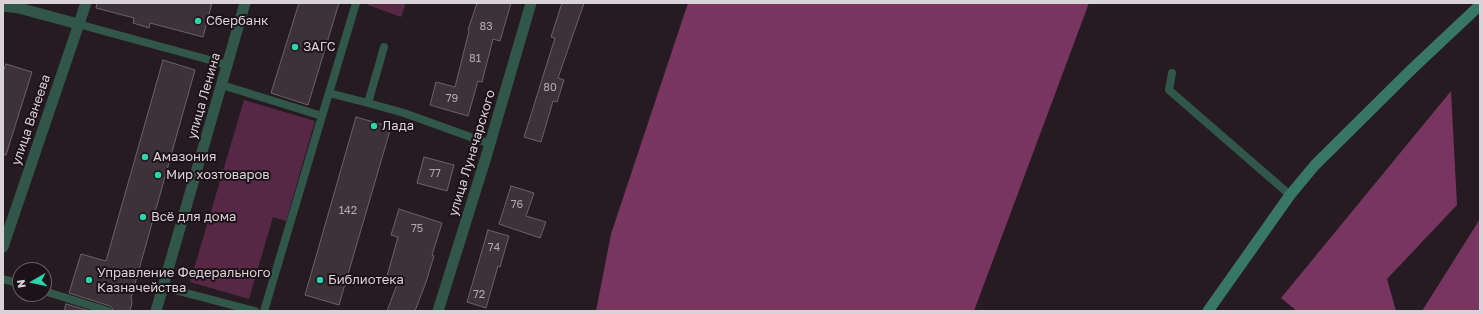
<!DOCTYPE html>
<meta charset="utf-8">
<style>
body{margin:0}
#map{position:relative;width:1483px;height:314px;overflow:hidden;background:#251b21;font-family:"Golos Text",sans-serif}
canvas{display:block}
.frame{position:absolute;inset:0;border:4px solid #d9d2d6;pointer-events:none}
.north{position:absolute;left:12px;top:262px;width:40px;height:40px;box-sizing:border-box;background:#1c1218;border:1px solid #685f64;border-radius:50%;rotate:261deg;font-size:11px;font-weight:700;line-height:16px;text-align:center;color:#d9d2d6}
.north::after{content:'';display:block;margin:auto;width:14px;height:18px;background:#2ad5ac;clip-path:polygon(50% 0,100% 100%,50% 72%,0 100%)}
</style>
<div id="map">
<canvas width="1483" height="314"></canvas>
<div class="frame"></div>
<div class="north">N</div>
</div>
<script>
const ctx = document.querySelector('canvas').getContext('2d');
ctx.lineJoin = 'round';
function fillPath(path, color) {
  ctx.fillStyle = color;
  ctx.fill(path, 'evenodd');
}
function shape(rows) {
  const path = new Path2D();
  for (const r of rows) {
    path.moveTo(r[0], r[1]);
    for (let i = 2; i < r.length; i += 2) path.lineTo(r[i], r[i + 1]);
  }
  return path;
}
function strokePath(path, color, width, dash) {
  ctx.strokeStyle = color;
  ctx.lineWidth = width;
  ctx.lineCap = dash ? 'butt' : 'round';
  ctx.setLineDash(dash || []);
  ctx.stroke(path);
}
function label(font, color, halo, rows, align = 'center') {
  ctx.font = font + ' "Golos Text",sans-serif';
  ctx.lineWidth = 4;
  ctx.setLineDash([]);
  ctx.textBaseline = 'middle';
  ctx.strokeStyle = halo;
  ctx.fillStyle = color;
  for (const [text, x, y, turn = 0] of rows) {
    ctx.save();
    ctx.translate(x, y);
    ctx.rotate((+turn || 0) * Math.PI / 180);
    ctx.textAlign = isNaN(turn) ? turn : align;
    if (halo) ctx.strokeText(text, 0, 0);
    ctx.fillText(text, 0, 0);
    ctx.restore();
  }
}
fillPath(shape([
 [368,3,406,3,401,17,368,5],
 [244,100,315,121,286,221,273,217,249,299,190,282]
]), '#562845');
fillPath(shape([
 [688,3,1089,3,974,311,596,311,611,234],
 [1451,91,1457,205,1387,279,1396,311,1297,311,1281,298],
 [1480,219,1480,311,1422,311]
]), '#77355f');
const building = shape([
 [97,3,212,3,203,37,150,23,149,28,133,23,134,18,96,8,97,3],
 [299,3,339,3,308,105,271,93,299,3],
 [477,3,511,3,500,41,493,39,482,82,478,81,468,116,430,105,436,82,455,87,469,31,468,30,477,3],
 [562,3,584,3,558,78,564,80,557,102,553,101,541,142,524,137,555,38,551,37,562,3],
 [163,60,195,70,131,298,132,303,130,311,113,311,112,308,110,306,69,293,81,254,106,261,163,60],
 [6,64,32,72,6,155,3,155,3,72,6,64],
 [356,117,391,127,339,305,305,295,356,117],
 [424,157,454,165,447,191,417,183,424,157],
 [511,186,534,193,526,216,546,222,540,238,499,224,511,186],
 [399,209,442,223,432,255,434,256,426,282,415,311,387,311,399,279,387,276,398,237,391,235,399,209],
 [488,230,509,236,500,267,498,266,486,308,467,302,488,230],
 [66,304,90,311,64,311,66,304]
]);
fillPath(building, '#3d3238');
strokePath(building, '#6d6167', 1);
strokePath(shape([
 [78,24,228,65],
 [384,47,368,103,404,113,490,144],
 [1172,73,1169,90,1290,195],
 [222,85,322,116,329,93,368,103],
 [329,93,356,3],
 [3,279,20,284],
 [163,287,255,311],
 [44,291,108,311],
 [264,311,322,116]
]), '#31574b', 8);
strokePath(shape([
 [3,6,19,8,78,24],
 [3,247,86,3],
 [156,311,245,3],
 [438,311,486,157,531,3]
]), '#31574b', 11);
strokePath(shape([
 [1208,311,1290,195,1315,165,1412,69,1480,5]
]), '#377764', 11);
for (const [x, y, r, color] of [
 [198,21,4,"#2ad5ac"],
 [295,47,4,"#2ad5ac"],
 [374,126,4,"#2ad5ac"],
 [145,157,4,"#2ad5ac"],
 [158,175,4,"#2ad5ac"],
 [143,217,4,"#2ad5ac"],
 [89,280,4,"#2ad5ac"],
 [320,280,4,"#2ad5ac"]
]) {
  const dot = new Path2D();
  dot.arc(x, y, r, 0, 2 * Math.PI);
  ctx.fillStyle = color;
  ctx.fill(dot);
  strokePath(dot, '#1c1218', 1.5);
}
label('11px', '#b2aaae', null, [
 ["83",486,27],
 ["81",475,59],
 ["80",550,88],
 ["79",452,99],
 ["77",435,174],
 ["76",517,205],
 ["142",348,211],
 ["75",417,229],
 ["74",494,248],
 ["72",479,295]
]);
label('13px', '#d9d2d6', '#1c1218', [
 ["Сбербанк",206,21],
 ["ЗАГС",303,47],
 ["Лада",382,126],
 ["Амазония",153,157],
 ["Мир хозтоваров",166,175],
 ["Всё для дома",151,217],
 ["Управление Федерального",97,273],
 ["Казначейства",97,288],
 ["Библиотека",328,280]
], 'left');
label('13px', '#d9d2d6', '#1c1218', [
 ["улица Ленина",204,96,-74],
 ["улица Ванеева",31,120,-71],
 ["улица Луначарского",472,153,-73]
]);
</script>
